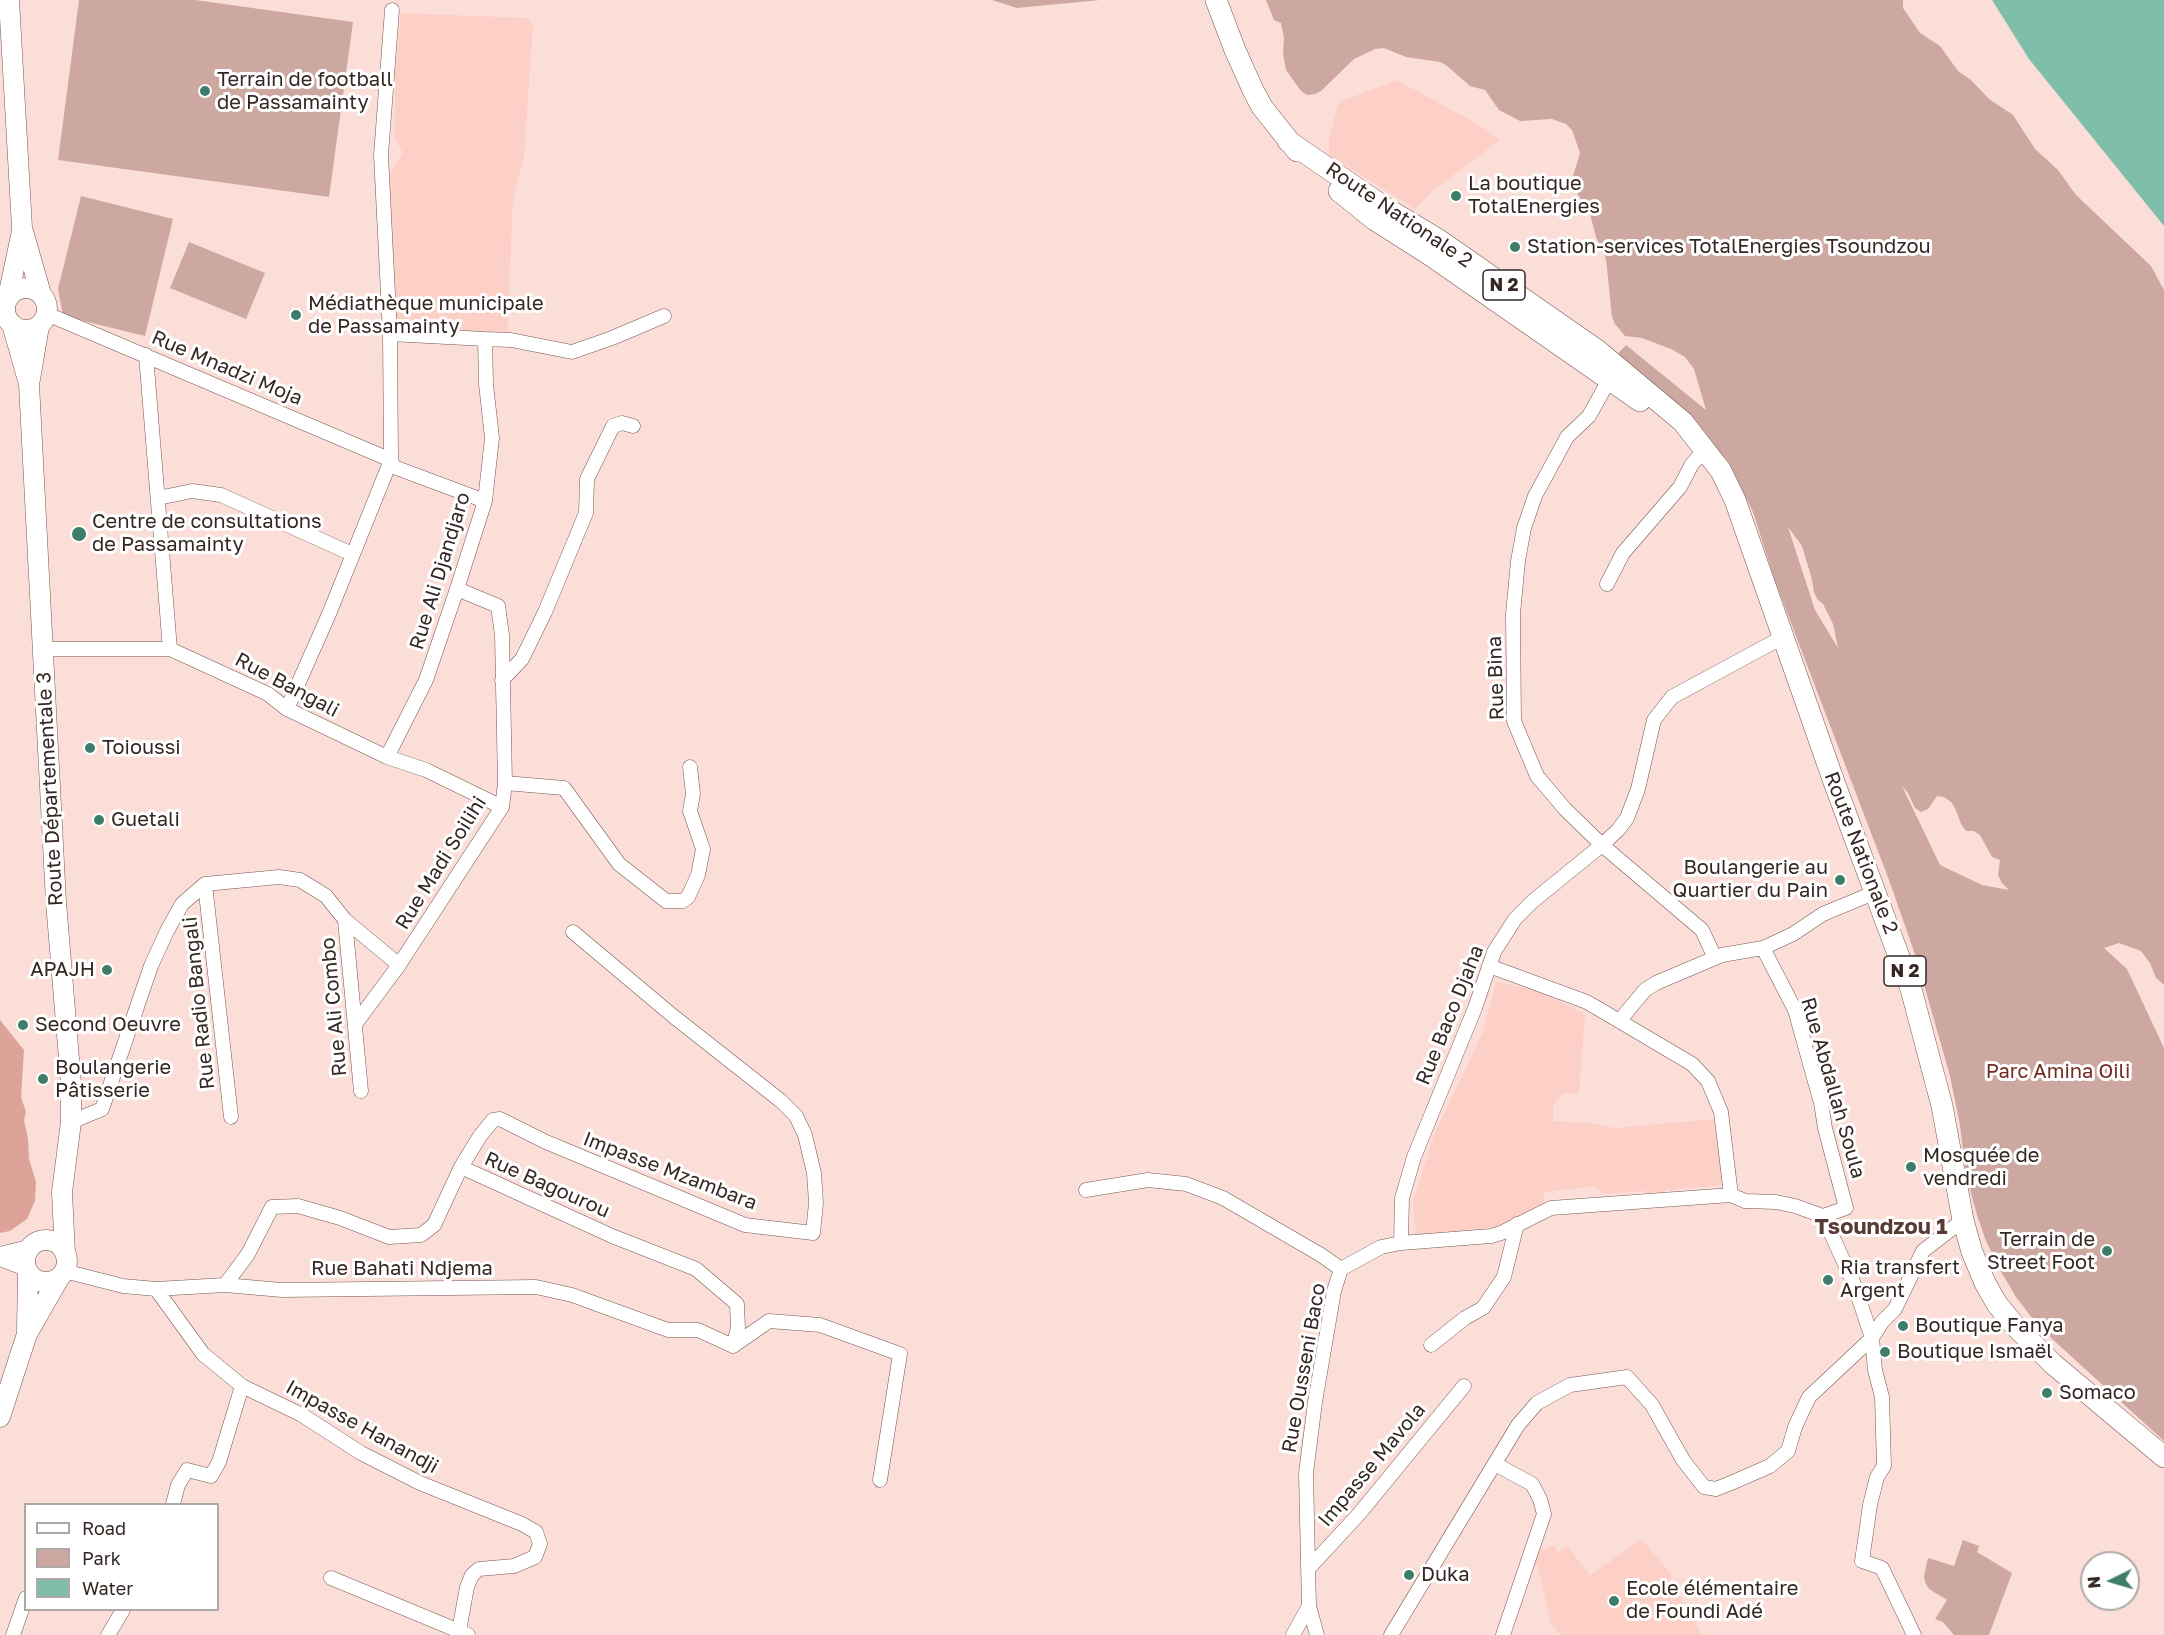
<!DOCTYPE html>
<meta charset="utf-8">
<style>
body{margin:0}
#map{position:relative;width:2164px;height:1635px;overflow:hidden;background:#fbded8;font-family:"Golos Text",sans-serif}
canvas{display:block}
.legend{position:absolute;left:24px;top:1503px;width:195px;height:108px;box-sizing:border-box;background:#fff;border:2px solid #aea9a7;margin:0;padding:8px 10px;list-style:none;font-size:18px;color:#342724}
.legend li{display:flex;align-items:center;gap:12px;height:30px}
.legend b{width:30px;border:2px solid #aea9a7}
.north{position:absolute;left:2080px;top:1551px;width:60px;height:60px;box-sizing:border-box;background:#fff;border:2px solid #aea9a7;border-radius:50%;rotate:265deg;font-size:16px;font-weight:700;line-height:24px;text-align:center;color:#342724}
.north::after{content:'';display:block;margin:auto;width:21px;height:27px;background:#3e7d6a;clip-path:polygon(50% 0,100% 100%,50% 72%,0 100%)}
</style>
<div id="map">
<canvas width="2164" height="1635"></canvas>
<ul class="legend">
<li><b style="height:8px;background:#fff"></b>Road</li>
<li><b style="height:16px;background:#cda8a1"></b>Park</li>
<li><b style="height:16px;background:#7fbeaa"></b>Water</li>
</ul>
<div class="north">N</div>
</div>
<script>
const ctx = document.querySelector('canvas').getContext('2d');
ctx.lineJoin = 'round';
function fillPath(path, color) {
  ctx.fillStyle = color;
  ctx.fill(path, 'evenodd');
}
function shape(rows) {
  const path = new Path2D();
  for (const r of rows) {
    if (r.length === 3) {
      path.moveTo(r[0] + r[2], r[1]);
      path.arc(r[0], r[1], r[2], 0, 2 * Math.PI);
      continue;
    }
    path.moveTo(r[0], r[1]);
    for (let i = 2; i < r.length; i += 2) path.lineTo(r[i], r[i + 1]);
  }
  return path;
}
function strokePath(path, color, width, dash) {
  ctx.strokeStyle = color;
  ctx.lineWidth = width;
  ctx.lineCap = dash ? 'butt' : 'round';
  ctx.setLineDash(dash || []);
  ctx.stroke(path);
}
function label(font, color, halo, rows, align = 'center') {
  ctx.font = font + ' "Golos Text",sans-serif';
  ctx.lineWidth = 6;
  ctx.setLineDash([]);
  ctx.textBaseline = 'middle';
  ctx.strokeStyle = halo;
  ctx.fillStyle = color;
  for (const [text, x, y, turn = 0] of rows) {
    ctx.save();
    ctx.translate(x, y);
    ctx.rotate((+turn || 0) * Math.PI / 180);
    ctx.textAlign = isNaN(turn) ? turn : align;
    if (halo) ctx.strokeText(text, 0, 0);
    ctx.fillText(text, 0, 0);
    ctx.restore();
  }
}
fillPath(shape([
 [401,13,528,18,533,26,524,157,513,199,507,339,398,329,389,182,392,170,403,153,395,139,395,72],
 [1397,80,1474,122,1500,140,1434,190,1415,209,1329,155,1329,137,1339,102],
 [1496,982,1537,990,1585,1014,1579,1094,1563,1093,1553,1105,1553,1121,1589,1123,1615,1128,1714,1119,1723,1185,1665,1190,1663,1193,1649,1194,1645,1191,1605,1194,1595,1186,1545,1192,1543,1203,1504,1225,1503,1228,1492,1227,1416,1237,1413,1202,1434,1135,1482,1034],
 [1642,1539,1673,1577,1670,1580,1702,1635,1560,1635,1551,1623,1534,1552,1555,1545,1557,1553,1568,1547,1590,1575]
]), '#fdd0c7');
fillPath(shape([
 [79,0,195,0,353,22,329,197,58,160],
 [992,0,1100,0,1017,8],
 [1266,0,1903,0,1903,8,1920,33,1940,46,1958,71,1971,80,1989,99,2013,115,2035,149,2058,170,2076,195,2151,266,2164,290,2164,985,2156,978,2150,963,2141,951,2119,943,2104,948,2127,969,2164,1048,2164,1441,2039,1327,2016,1297,2000,1270,1986,1241,1977,1215,1966,1175,1960,1125,1950,1076,1917,960,1889,880,1775,581,1753,512,1727,460,1704,436,1615,357,1626,345,1706,410,1694,369,1685,357,1671,349,1642,338,1625,336,1615,324,1612,317,1606,259,1596,237,1590,214,1577,193,1573,176,1580,153,1572,130,1566,124,1552,119,1520,121,1499,110,1485,90,1470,86,1446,65,1440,62,1406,57,1384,48,1375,49,1354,59,1321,91,1315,94,1307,95,1301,91,1286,70,1283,54,1284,38,1281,23,1274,20],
 [1788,527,1802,546,1811,576,1814,592,1817,599,1823,604,1833,624,1838,648,1815,610],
 [1902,786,1908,793,1915,808,1921,812,1928,809,1937,796,1944,797,1951,802,1955,808,1961,824,1966,831,1974,831,1980,835,1992,857,2000,860,1998,875,2002,883,2009,890,1982,885,1940,865],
 [81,196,173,219,145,336,63,316,58,289],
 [189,242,265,273,246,319,170,288],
 [1963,1540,1979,1546,1977,1552,2012,1573,1989,1635,1954,1635,1943,1622,1935,1619,1947,1600,1929,1589,1925,1582,1924,1576,1928,1558,1954,1566]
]), '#cda8a1');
fillPath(shape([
 [0,1020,24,1050,21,1097,26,1112,24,1120,28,1139,29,1159,36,1182,35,1201,27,1219,10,1231,0,1233]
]), '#dea398');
fillPath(shape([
 [1992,0,2164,0,2164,226,2029,59]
]), '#7fbeaa');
const street = shape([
 [47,314,391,460,394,467,485,501],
 [485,339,511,340,572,352,612,338,664,316],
 [146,355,170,649],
 [1609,380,1589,416,1567,437,1535,496,1524,528,1518,561,1513,614,1514,721,1537,776,1565,809,1602,845,1702,930,1715,958],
 [158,498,192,491,221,495,352,554],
 [1607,584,1623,553,1680,487,1692,464,1705,450],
 [42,649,170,649,268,694,287,709,387,757,426,770,502,807],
 [502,680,522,659,545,612,586,513,587,479,613,426,622,423,633,426],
 [287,709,329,614,391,460,390,334,381,155,392,10],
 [387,757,426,680,457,589,485,501,492,438,486,384,485,339,390,334],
 [505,783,564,788,619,864,666,901,683,901,688,897,698,875,703,849,690,811,693,794,690,767],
 [205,884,231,1117],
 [345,920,361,1091],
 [1489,966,1587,1002,1692,1064,1708,1081,1721,1112,1731,1195],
 [1620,1020,1645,990,1656,983,1722,955,1763,948,1793,934,1823,914,1876,892],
 [356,1023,399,965,502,807,505,783,502,635,498,606,457,589],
 [71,1122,102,1109,151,966,167,931,182,904,205,884,279,877,300,880,326,896,345,920,399,965],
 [461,1167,480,1136,493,1120,500,1119,546,1142,745,1225,813,1233,816,1203,814,1173,805,1135,796,1116,781,1101,673,1016,573,932],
 [1086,1190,1148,1180,1186,1184,1223,1198,1321,1255,1341,1269],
 [1823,1216,1854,1284,1872,1338,1875,1370,1882,1397,1884,1466,1877,1477,1870,1505,1862,1561,1882,1568,1914,1635],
 [1401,1243,1402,1198,1414,1157,1475,1008,1494,952,1515,919,1533,901,1602,845,1618,830,1627,818,1638,789,1654,720,1672,697,1783,637],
 [0,1254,29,1247],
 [0,1259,26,1269],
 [64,1271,123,1286,156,1289,225,1285,282,1290,536,1287,572,1295,668,1330,698,1330,733,1346],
 [225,1285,248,1254,272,1207,298,1206,340,1218,389,1237,421,1235,434,1225,461,1167,612,1236,696,1269,737,1304,738,1328,733,1346],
 [156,1289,203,1354,242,1386,302,1415,361,1453,420,1483,522,1524,536,1532,540,1544,535,1557,514,1566,479,1569,472,1575,467,1587,459,1631,468,1635],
 [1431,1345,1465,1318,1483,1308,1504,1277,1517,1224],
 [733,1346,769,1321,820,1325,900,1354,880,1480],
 [1495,1464,1532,1484,1540,1499,1544,1514,1503,1635],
 [173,1504,178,1485,187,1470,211,1476,219,1462,242,1386],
 [1309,1568,1359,1514,1464,1386],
 [331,1578,459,1631],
 [13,1635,26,1598],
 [108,1635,123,1610],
 [1293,1635,1309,1606],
 [1317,1635,1309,1606,1306,1473,1315,1402,1334,1291,1341,1269,1381,1247,1401,1243,1491,1236,1501,1233,1551,1208,1731,1195,1745,1201,1776,1202,1795,1206,1823,1216,1846,1208,1825,1128,1821,1103,1795,1010,1763,948],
 [1391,1635,1518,1425,1537,1403,1570,1385,1627,1377,1652,1405,1683,1460,1704,1487,1716,1489,1731,1483,1770,1466,1788,1451,1795,1427,1809,1397,1872,1338,1882,1322,1895,1309,1923,1251,1963,1220]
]);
const secondary = shape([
 [9,0,22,228,41,294],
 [26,309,21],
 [8,297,22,231],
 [12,324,29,384,56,902,71,1083,71,1122,62,1192,65,1254],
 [30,379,39,326],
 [46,1261,21],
 [27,1331,28,1273],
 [0,1417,27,1334,59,1278]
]);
const primary = shape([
 [1216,0,1235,50,1253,90,1262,107,1297,151],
 [1288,141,1384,207,1439,240,1597,350,1683,422,1721,471,1735,500,1834,782,1911,989,1942,1106,1963,1220,1972,1252,1985,1283,1997,1304,2015,1326,2053,1364,2164,1457],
 [1339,191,1375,220,1430,255,1640,401]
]);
strokePath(street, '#755650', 15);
strokePath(secondary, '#755650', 21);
strokePath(primary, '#755650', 22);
strokePath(street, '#fff', 14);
strokePath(secondary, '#fff', 20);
strokePath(primary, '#fff', 21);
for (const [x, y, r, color] of [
 [205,91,6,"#3e7d6a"],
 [1456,196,6,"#3e7d6a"],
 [1515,247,6,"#3e7d6a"],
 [296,315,6,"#3e7d6a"],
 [79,534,8,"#3e7d6a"],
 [90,748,6,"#3e7d6a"],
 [99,820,6,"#3e7d6a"],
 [1840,880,6,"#3e7d6a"],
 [107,970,6,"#3e7d6a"],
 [23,1025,6,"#3e7d6a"],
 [43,1079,6,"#3e7d6a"],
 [1911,1167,6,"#3e7d6a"],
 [2107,1251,6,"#3e7d6a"],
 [1828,1280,6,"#3e7d6a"],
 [1903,1326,6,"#3e7d6a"],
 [1885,1352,6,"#3e7d6a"],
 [2047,1393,6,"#3e7d6a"],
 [1409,1575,6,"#3e7d6a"],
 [1614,1601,6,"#3e7d6a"]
]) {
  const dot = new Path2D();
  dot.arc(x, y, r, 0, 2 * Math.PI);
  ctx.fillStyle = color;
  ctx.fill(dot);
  strokePath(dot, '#fff', 2);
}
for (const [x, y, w] of [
 [1504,285,42],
 [1905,971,42]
]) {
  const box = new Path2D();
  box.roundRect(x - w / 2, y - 15, w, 30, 4.5);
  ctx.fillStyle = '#fff';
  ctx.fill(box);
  strokePath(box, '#342724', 1.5);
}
label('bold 18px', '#342724', null, [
 ["N 2",1504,285],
 ["N 2",1905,971]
]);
label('20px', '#342724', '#fff', [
 ["Terrain de football",217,80],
 ["de Passamainty",217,103],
 ["La boutique",1468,184],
 ["TotalEnergies",1468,207],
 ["Station-services TotalEnergies Tsoundzou",1527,247],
 ["Médiathèque municipale",308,304],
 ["de Passamainty",308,327],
 ["Centre de consultations",92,522],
 ["de Passamainty",92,545],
 ["Toioussi",102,748],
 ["Guetali",111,820],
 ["Boulangerie au",1828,868,"right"],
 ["Quartier du Pain",1828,891,"right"],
 ["APAJH",95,970,"right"],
 ["Second Oeuvre",35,1025],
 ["Boulangerie",55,1068],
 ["Pâtisserie",55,1091],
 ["Mosquée de",1923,1156],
 ["vendredi",1923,1179],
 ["Terrain de",2095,1240,"right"],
 ["Street Foot",2095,1263,"right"],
 ["Ria transfert",1840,1268],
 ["Argent",1840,1291],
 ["Boutique Fanya",1915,1326],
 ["Boutique Ismaël",1897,1352],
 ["Somaco",2059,1393],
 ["Duka",1421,1575],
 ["Ecole élémentaire",1626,1589],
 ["de Foundi Adé",1626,1612]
], 'left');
label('20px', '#342724', '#fff', [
 ["Route Nationale 2",1399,215,34],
 ["Rue Mnadzi Moja",227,368,23],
 ["Rue Ali Djandjaro",440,571,-73],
 ["Rue Bina",1496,678,-92],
 ["Rue Bangali",287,685,28],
 ["Route Départementale 3",50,789,-93],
 ["Route Nationale 2",1861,853,69],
 ["Rue Madi Soilihi",441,863,-58],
 ["Rue Radio Bangali",199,1003,-96],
 ["Rue Ali Combo",334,1007,-95],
 ["Rue Baco Djaha",1450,1015,-68],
 ["Rue Abdallah Soula",1833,1088,74],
 ["Impasse Mzambara",670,1171,21],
 ["Rue Bagourou",547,1185,24],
 ["Rue Bahati Ndjema",402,1269],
 ["Rue Ousseni Baco",1304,1368,-80],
 ["Impasse Hanandji",362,1427,29],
 ["Impasse Mavola",1372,1465,-50]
]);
label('20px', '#722c21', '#fff', [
 ["Parc Amina Oili",2058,1072]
]);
label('bold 22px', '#583b35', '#fff', [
 ["Tsoundzou 1",1881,1227]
]);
</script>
